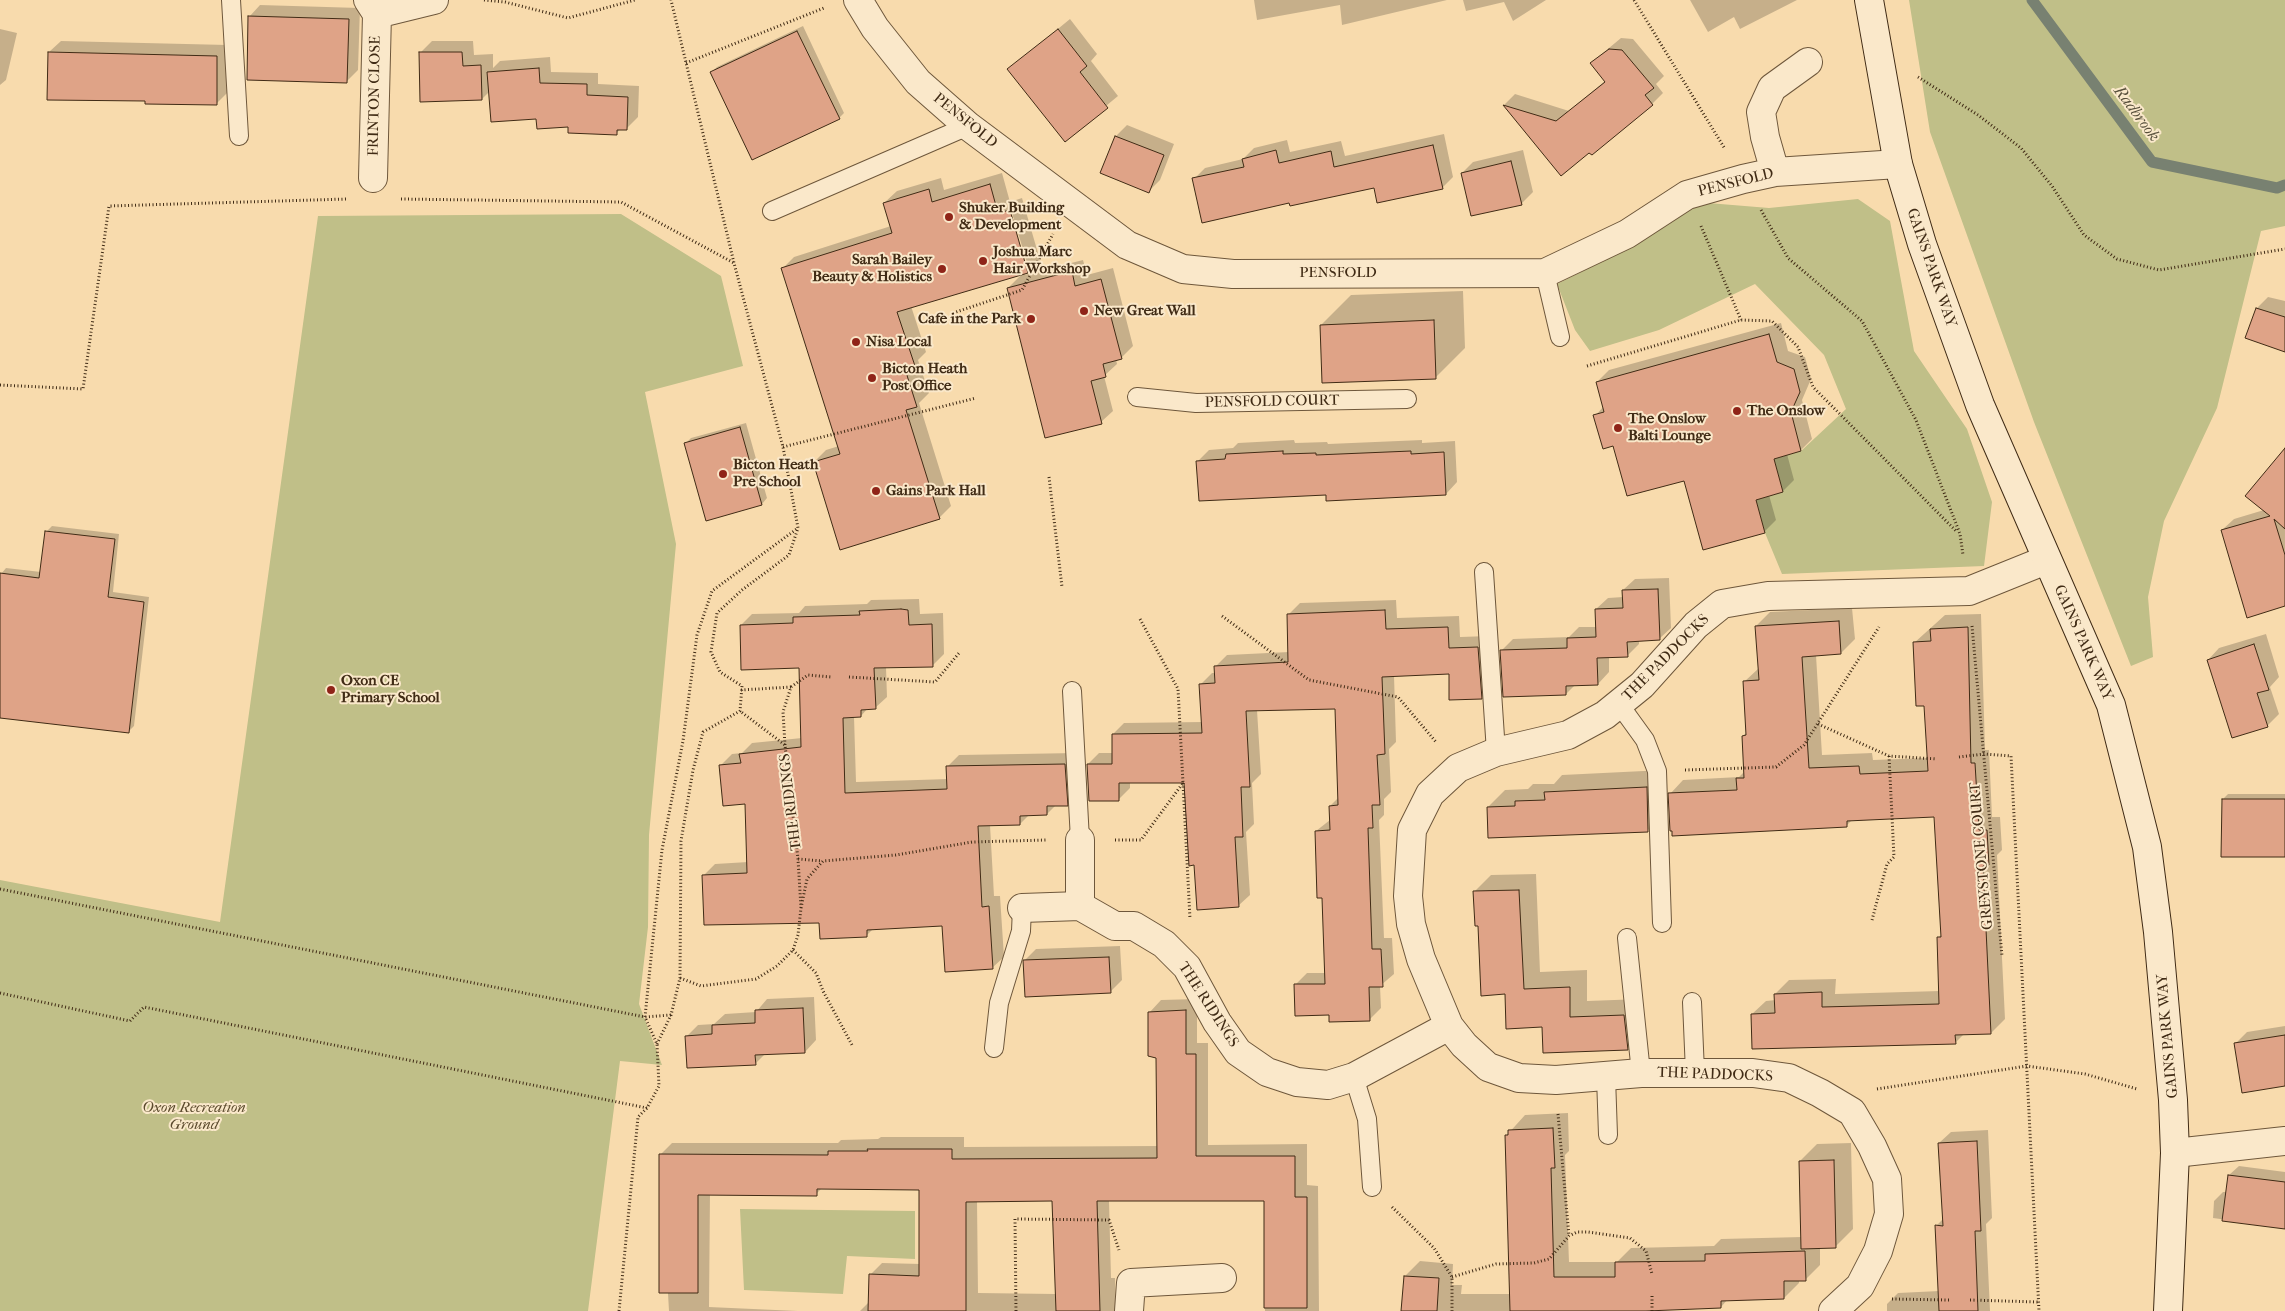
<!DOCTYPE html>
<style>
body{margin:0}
canvas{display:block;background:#f8dbad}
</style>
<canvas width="2285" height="1311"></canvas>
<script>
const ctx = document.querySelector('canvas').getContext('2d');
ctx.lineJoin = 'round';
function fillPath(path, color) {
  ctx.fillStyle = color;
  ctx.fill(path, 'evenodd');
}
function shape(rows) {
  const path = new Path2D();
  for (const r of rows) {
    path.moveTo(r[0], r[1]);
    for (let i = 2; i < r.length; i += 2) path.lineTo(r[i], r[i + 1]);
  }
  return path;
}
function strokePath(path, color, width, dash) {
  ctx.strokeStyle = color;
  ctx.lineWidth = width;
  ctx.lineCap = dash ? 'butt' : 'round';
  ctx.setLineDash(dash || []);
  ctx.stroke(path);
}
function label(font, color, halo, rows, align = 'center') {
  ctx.font = font + ' "IM FELL French Canon",serif';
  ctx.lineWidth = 4;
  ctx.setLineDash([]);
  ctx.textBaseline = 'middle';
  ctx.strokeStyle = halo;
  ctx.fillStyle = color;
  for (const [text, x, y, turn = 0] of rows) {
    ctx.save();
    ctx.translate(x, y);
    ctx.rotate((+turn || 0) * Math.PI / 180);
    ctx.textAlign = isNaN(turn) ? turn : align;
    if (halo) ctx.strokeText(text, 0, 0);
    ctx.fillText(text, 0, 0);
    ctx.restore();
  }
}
fillPath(shape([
 [1909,0,2285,0,2285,226,2261,231,2217,408,2164,521,2148,597,2153,657,2131,666,2034,422,1930,132],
 [1858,199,1890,221,1914,351,1967,429,1992,502,1984,566,1782,574,1765,533,1756,500,1783,492,1774,459,1801,451,1846,409,1824,355,1755,284,1659,330,1590,351,1575,330,1557,284,1613,256,1696,202,1769,208],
 [621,214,721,276,743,366,645,392,676,544,649,835,648,927,639,1004,662,1065,620,1061,588,1311,0,1311,0,880,220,922,318,216],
 [740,1209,915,1211,915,1259,847,1256,843,1294,744,1290]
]), '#c0bf88');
fillPath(shape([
 [1254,0,1447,0,1342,25,1340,5,1257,20],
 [1463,0,1546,0,1513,21,1504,2,1466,11],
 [1690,0,1797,0,1740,29,1734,17,1708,32],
 [260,5,360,8,358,70,347,81,249,17],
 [1070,19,1097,54,1091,61,1118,96,1065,140,1009,69],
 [803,26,844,113,839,118,711,73,717,67],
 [0,29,17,33,6,80,0,85],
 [1621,38,1633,39,1664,76,1656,84,1663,93,1652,104,1561,174,1504,105,1515,94,1569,111,1605,81,1591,63],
 [61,41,228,45,228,92,216,104,49,52],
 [432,41,473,41,474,55,493,54,493,68,500,61,550,57,551,72,598,73,598,84,639,86,638,117,627,128,621,128,616,134,537,118,490,91,482,99,420,53],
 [1127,125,1174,144,1160,180,1148,192,1116,136],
 [1444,134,1453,177,1442,188,1375,187,1290,202,1194,179,1205,168,1243,159,1254,148,1287,140,1290,152,1341,141,1345,156],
 [1523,150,1533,192,1521,204,1462,173,1473,162],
 [1002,173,1010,202,1022,198,1040,260,1024,275,1083,260,1087,275,1113,268,1133,346,1121,358,1116,359,1117,364,1104,376,1113,411,1101,422,1008,288,1023,273,911,306,926,352,918,360,929,393,919,403,951,506,939,518,814,462,826,450,839,446,782,269,794,257,891,226,884,203,897,191,941,178,944,190],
 [1009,203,1028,266,1025,266,1007,204],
 [1463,291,1465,348,1435,378,1321,325,1351,295],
 [2268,297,2285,301,2285,351,2247,338,2257,308],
 [1781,323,1788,351,1805,357,1811,379,1802,400,1812,439,1801,450,1787,454,1794,480,1783,491,1769,495,1776,520,1764,532,1685,479,1614,444,1595,416,1604,406,1597,382,1609,370],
 [746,423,767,498,762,504,707,519,685,444,691,438],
 [1294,440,1295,443,1327,442,1328,444,1422,440,1422,443,1455,441,1457,482,1446,494,1327,494,1198,461,1209,450,1233,448,1238,443],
 [2285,452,2285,605,2222,530,2234,519,2264,510],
 [52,526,119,534,113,592,149,597,134,726,128,732,0,716,1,574,6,568,41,572,47,531],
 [1669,578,1671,628,1659,639,1639,640,1639,644,1627,656,1609,656,1609,672,1598,684,1576,684,1566,694,1501,651,1513,639,1569,637,1579,627,1597,627,1596,609,1608,598,1623,597,1623,590,1635,579],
 [919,599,920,614,943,613,944,654,933,665,886,667,887,697,875,708,868,708,861,716,854,716,856,782,948,779,947,767,959,755,1076,753,1078,793,1067,805,1056,805,1047,814,1029,815,1020,824,990,825,994,896,1000,896,1004,957,992,968,943,925,874,928,866,936,820,921,704,875,715,864,748,862,747,803,720,766,732,754,742,753,752,743,802,738,800,667,741,625,752,614,799,613,805,606,867,604,871,600],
 [1396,600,1397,618,1459,616,1460,637,1489,636,1493,686,1481,698,1450,673,1394,675,1396,742,1389,749,1391,792,1384,799,1384,815,1379,820,1384,938,1392,938,1394,974,1380,986,1381,1008,1369,1020,1330,1014,1296,984,1307,973,1326,973,1323,896,1316,831,1330,820,1330,806,1339,797,1336,707,1257,710,1261,774,1252,783,1254,824,1246,832,1250,895,1238,906,1196,864,1185,782,1130,782,1130,788,1119,799,1088,764,1099,753,1113,753,1113,734,1124,723,1202,722,1200,685,1212,673,1216,673,1215,667,1227,655,1289,652,1288,615,1300,603],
 [1852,608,1855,639,1841,653,1816,655,1822,755,1872,753,1873,760,1928,758,1926,704,1914,643,1945,615,1981,614,1985,750,1989,750,1992,817,2000,817,2002,850,1997,855,2005,1019,1991,1033,1964,1034,1955,1043,1752,1014,1766,1001,1776,1000,1775,994,1789,980,1836,979,1835,994,1940,991,1938,938,1942,934,1935,816,1852,820,1847,825,1670,794,1683,780,1739,777,1745,771,1743,736,1747,732,1744,682,1759,668,1756,626,1770,612],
 [2266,634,2279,677,2270,687,2279,714,2267,726,2208,660,2219,648],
 [1664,770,1665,813,1648,830,1488,807,1505,790,1528,789,1533,784,1554,784,1562,775],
 [2228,794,2285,794,2285,856,2223,799],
 [1536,874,1540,972,1587,970,1587,1001,1641,999,1644,1032,1627,1049,1543,1026,1506,993,1479,925,1474,892,1491,875],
 [1120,946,1122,980,1110,992,1025,960,1036,949],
 [814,997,816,1040,805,1052,765,1054,755,1064,687,1036,698,1025,714,1024,725,1014,756,1012,767,999],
 [1197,999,1197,1043,1208,1043,1208,1145,1307,1144,1307,1185,1318,1186,1319,1311,1265,1311,1265,1200,1109,1200,1111,1278,1115,1278,1116,1311,860,1311,869,1302,870,1275,882,1263,921,1264,920,1189,822,1188,816,1194,710,1194,709,1307,798,1311,669,1311,660,1155,672,1143,838,1143,841,1140,878,1139,881,1137,964,1137,964,1147,1158,1146,1157,1057,1149,1013,1161,1000],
 [977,1200,1053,1200,1056,1294,978,1293],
 [2285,1026,2285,1085,2236,1043,2247,1032],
 [1568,1113,1569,1151,1565,1155,1569,1262,1617,1262,1631,1248,1714,1246,1721,1239,1802,1237,1800,1161,1817,1144,1851,1143,1853,1229,1836,1246,1820,1247,1820,1265,1805,1280,1799,1280,1799,1283,1784,1298,1728,1299,1721,1307,1661,1308,1661,1311,1403,1311,1405,1276,1420,1261,1453,1264,1452,1285,1462,1285,1461,1294,1511,1294,1506,1136,1525,1115],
 [1988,1130,1992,1218,1986,1224,1990,1311,1887,1311,1887,1304,1898,1293,1939,1291,1936,1226,1943,1219,1939,1143,1951,1132],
 [2239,1166,2285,1172,2285,1228,2213,1218,2214,1201,2223,1192,2227,1192,2229,1175]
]), '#0003');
strokePath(shape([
 [2032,0,2152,162,2277,188,2285,185]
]), '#788171', 11);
const building = shape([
 [248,16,349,19,347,83,247,80,248,16],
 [1058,29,1087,66,1080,72,1108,108,1065,142,1007,69,1058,29],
 [797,31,840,119,752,160,710,72,797,31],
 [1609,49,1622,50,1654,88,1645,95,1653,105,1592,155,1589,153,1561,176,1503,105,1556,121,1605,82,1590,63,1609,49],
 [48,52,217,56,217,105,145,104,145,101,47,100,48,52],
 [419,52,462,52,463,66,481,65,482,100,420,102,419,52],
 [539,68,540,83,587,84,587,95,628,97,627,130,617,130,617,135,568,133,568,127,537,129,536,119,491,122,487,72,539,68],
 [1115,136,1164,155,1149,193,1100,173,1115,136],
 [1433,145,1443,189,1377,203,1374,188,1290,206,1289,203,1202,223,1192,178,1244,167,1242,159,1276,150,1279,163,1331,151,1334,167,1433,145],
 [1511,161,1522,205,1471,216,1461,173,1511,161],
 [990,184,998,213,1010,210,1028,273,897,312,915,366,905,369,917,407,906,410,940,519,840,550,813,462,840,454,781,268,892,233,883,203,929,189,932,202,990,184],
 [1072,271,1075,286,1101,279,1122,359,1103,364,1106,377,1091,381,1102,424,1045,438,1007,288,1072,271],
 [2256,308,2285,317,2285,352,2245,338,2256,308],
 [1434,320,1436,379,1322,383,1320,325,1434,320],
 [1769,334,1777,362,1794,369,1800,392,1791,412,1801,451,1774,459,1783,492,1756,500,1765,533,1703,550,1684,481,1627,496,1613,446,1603,449,1593,415,1604,412,1596,382,1769,334],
 [740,427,762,505,706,521,684,443,740,427],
 [2285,448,2285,529,2274,519,2285,555,2285,606,2247,618,2221,530,2270,516,2245,496,2285,448],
 [1283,451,1283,454,1316,453,1316,455,1411,451,1411,454,1444,452,1446,495,1326,501,1326,495,1199,501,1196,461,1225,459,1226,454,1283,451],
 [45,531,115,539,108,597,144,602,129,733,0,718,0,573,39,578,45,531],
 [1658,589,1660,640,1627,642,1628,657,1597,658,1598,685,1566,686,1566,695,1503,697,1500,650,1567,648,1567,638,1596,637,1595,609,1623,608,1622,590,1658,589],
 [901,609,908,610,909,625,932,624,933,667,874,668,876,709,861,710,861,717,843,718,845,793,947,789,946,766,1065,764,1068,806,1047,806,1047,815,1020,816,1020,825,978,826,982,907,989,906,993,969,945,972,942,926,867,930,867,937,820,939,819,923,704,925,702,875,747,873,745,804,723,806,719,765,741,763,739,754,801,747,799,668,741,670,740,625,793,623,793,617,860,615,859,611,901,609],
 [1385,610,1386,629,1448,627,1449,648,1478,647,1482,699,1449,700,1449,674,1382,677,1385,754,1377,755,1380,805,1372,805,1373,828,1368,828,1372,949,1381,949,1383,987,1369,987,1370,1021,1329,1022,1329,1015,1295,1016,1294,984,1325,984,1322,898,1317,898,1315,831,1330,830,1329,806,1338,805,1335,709,1246,711,1250,787,1241,787,1243,837,1235,837,1239,907,1197,910,1194,865,1189,866,1184,783,1119,783,1119,801,1089,801,1087,764,1112,764,1112,734,1202,733,1199,684,1215,683,1214,666,1288,662,1287,614,1385,610],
 [1839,621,1841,654,1802,657,1809,768,1859,766,1860,774,1928,771,1924,706,1916,706,1913,642,1931,641,1930,629,1968,627,1971,763,1975,763,1979,830,1987,830,1989,865,1983,866,1991,1034,1955,1035,1956,1044,1752,1049,1751,1014,1775,1013,1774,994,1822,992,1822,1007,1939,1004,1937,937,1941,937,1934,817,1847,821,1847,827,1672,836,1672,831,1670,831,1668,793,1737,790,1736,778,1744,778,1742,736,1746,735,1743,681,1759,680,1755,626,1839,621],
 [2254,644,2269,690,2257,693,2268,727,2232,738,2207,660,2254,644],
 [1647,787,1648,832,1488,838,1487,807,1515,806,1515,801,1545,800,1544,792,1647,787],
 [2222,799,2285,799,2285,857,2221,857,2222,799],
 [1519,890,1524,989,1570,987,1570,1017,1624,1015,1628,1050,1543,1053,1542,1027,1506,1029,1505,994,1481,996,1478,926,1475,926,1473,891,1519,890],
 [1109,957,1111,993,1025,997,1023,960,1109,957],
 [803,1008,805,1053,755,1055,756,1065,687,1068,685,1036,712,1034,712,1025,755,1023,755,1010,803,1008],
 [1186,1010,1186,1054,1196,1054,1196,1156,1295,1156,1295,1197,1307,1197,1307,1308,1264,1308,1264,1201,1097,1201,1100,1311,1056,1311,1052,1201,966,1202,966,1311,868,1311,869,1274,919,1276,919,1190,817,1189,817,1196,698,1195,698,1293,659,1293,659,1154,828,1155,828,1151,868,1151,867,1149,952,1149,952,1159,1157,1158,1156,1058,1148,1056,1148,1012,1186,1010],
 [2285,1035,2285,1086,2242,1093,2234,1043,2285,1035],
 [1553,1128,1555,1168,1551,1168,1554,1277,1615,1277,1615,1262,1705,1261,1705,1254,1805,1251,1806,1281,1784,1281,1784,1299,1721,1301,1721,1308,1646,1311,1510,1311,1505,1135,1508,1135,1508,1130,1553,1128],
 [1977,1141,1981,1231,1975,1231,1978,1311,1939,1311,1935,1225,1943,1226,1938,1143,1977,1141],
 [1834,1160,1836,1248,1801,1249,1799,1161,1834,1160],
 [2228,1175,2285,1182,2285,1229,2222,1221,2228,1175],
 [1404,1276,1439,1278,1437,1311,1401,1311,1404,1276]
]);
fillPath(building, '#dfa387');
strokePath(building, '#402b15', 1);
const lane = shape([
 [231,0,239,136],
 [772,211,968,126],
 [1545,273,1560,337],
 [1137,397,1196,403,1407,399],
 [1484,572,1496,752],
 [1072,691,1080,840],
 [1619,704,1645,740,1657,771,1662,923],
 [1627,938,1641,1073],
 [1692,1002,1695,1072],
 [994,1048,999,1003,1021,931,1022,908],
 [1354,1077,1367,1119,1372,1187],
 [1606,1077,1608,1135]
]);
const street = shape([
 [368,0,377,14,434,0],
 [858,0,875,28,918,82,968,126,1127,245,1183,269,1233,274,1545,273,1627,234,1687,195,1743,179,1775,172,1898,164],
 [1775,172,1765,137,1761,112,1772,88,1808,62],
 [373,178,377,14],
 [1080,840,1080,906],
 [1022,908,1080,906,1115,926,1134,926,1164,944,1187,967,1217,1022,1238,1052,1267,1072,1297,1082,1328,1085,1354,1077,1449,1026],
 [2175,1153,2285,1141],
 [1129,1311,1131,1283,1222,1278],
 [1833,1311,1860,1286,1878,1251,1889,1214,1887,1179,1872,1146,1852,1112,1820,1093,1789,1078,1753,1073,1641,1073,1556,1080,1519,1078,1488,1067,1464,1045,1449,1026,1421,959,1411,924,1408,896,1412,830,1430,794,1458,768,1496,752,1568,735,1605,715,1642,685,1696,625,1722,604,1768,596,1969,591,2046,560]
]);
const secondary = shape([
 [1869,0,1898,164,1922,244,1980,405,2111,705,2147,847,2158,932,2173,1100,2175,1153,2168,1311]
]);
strokePath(lane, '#6e573b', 20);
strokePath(street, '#6e573b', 30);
strokePath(secondary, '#402b15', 30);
strokePath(shape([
 [484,0,505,2,568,18,635,0],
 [1634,0,1725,149],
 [686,63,824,8],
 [1918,77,1978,115,2021,148,2052,186,2084,235,2117,259,2159,270,2285,249],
 [401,199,621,202,734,263],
 [1761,210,1788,258,1862,321,1916,420,1960,534,1963,555],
 [1701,226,1741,320],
 [953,313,1022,290,1053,234],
 [1587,366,1741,320,1772,321,1798,347,1813,387,1957,532],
 [0,385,83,389,109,206,347,199],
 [783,447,976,398],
 [1049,477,1062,587],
 [1222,616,1309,680,1398,697,1436,742],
 [1972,626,2002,956],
 [849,677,935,682,959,653],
 [741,690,791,687],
 [1818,724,1889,756,1937,759],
 [785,745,783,712,791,687,808,675,831,677],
 [1959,757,1984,754,2011,756,2039,1311],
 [1685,770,1776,767,1804,745,1879,627],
 [1183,783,1190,919],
 [1115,840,1141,840,1183,783,1178,689,1140,619],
 [798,859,822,861],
 [0,889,645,1017,671,1015],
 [801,908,807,879,823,861,896,855,972,842,1046,840],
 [1872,920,1887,864,1894,857,1889,756],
 [793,950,816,973,823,991,852,1045],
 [680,978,701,986,756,979,777,966,793,950,798,935,801,908,798,859,785,745,740,711],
 [0,993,130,1021,144,1007,647,1108],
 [657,1044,671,1015,680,978,681,841,693,770,703,732,740,711,742,686,720,672,711,652,717,613,742,590,789,555,798,528],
 [1877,1089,2027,1066,2085,1074,2137,1089],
 [1558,1114,1569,1236],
 [1392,1207,1434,1248,1452,1277,1452,1311],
 [1452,1277,1496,1264,1534,1263,1549,1259,1569,1236,1577,1232,1588,1232,1630,1238,1646,1251,1652,1274],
 [1892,1299,1949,1300],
 [1970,1300,2038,1302],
 [619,1311,638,1117,647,1108,659,1086,657,1044,645,1017,662,850,683,741,697,635,712,591,798,528,783,447,734,263,671,0],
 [1016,1311,1015,1219,1109,1220,1119,1250],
 [1652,1311,1652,1294]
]), '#402b15', 3, [1, 2.5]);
strokePath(lane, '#fae8ca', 18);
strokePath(street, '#fae8ca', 28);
strokePath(secondary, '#fae8ca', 28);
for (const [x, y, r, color] of [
 [949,217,5,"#8f2418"],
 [983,261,5,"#8f2418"],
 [942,269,5,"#8f2418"],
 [1084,311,5,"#8f2418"],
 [1031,319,5,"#8f2418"],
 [856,342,5,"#8f2418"],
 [872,378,5,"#8f2418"],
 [1737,411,5,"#8f2418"],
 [1618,428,5,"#8f2418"],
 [723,474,5,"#8f2418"],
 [876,491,5,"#8f2418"],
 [331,690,5,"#8f2418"]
]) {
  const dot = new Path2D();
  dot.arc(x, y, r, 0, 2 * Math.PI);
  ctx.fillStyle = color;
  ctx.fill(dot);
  strokePath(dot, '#fae8ca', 2);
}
label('15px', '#402b15', '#fae8ca', [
 ["FRINTON CLOSE",375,96,-89],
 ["PENSFOLD",965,121,39],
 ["PENSFOLD",1736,183,-14],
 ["GAINS PARK WAY",1931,268,71],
 ["PENSFOLD",1338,273],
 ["PENSFOLD COURT",1272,402,-1],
 ["GAINS PARK WAY",2083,643,66],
 ["THE PADDOCKS",1666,658,-45],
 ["THE RIDINGS",791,802,-97],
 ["GREYSTONE COURT",1982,856,-95],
 ["THE RIDINGS",1208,1005,57],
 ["GAINS PARK WAY",2168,1036,-95],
 ["THE PADDOCKS",1715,1075,2]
]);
label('bold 15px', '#402b15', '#fae8ca', [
 ["Shuker Building",959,208],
 ["& Development",959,225],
 ["Joshua Marc",993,252],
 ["Hair Workshop",993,269],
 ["Sarah Bailey",932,260,"right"],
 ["Beauty & Holistics",932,277,"right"],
 ["New Great Wall",1094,311],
 ["Cafe in the Park",1021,319,"right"],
 ["Nisa Local",866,342],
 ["Bicton Heath",882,369],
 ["Post Office",882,386],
 ["The Onslow",1747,411],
 ["The Onslow",1628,419],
 ["Balti Lounge",1628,436],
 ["Bicton Heath",733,465],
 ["Pre School",733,482],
 ["Gains Park Hall",886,491],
 ["Oxon CE",341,681],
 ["Primary School",341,698]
], 'left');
label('italic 15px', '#5a492c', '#fae8ca', [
 ["Oxon Recreation",194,1108],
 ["Ground",194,1125]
]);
label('italic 16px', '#574f3b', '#fae8ca', [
 ["Radbrook",2136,114,53]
]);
</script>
